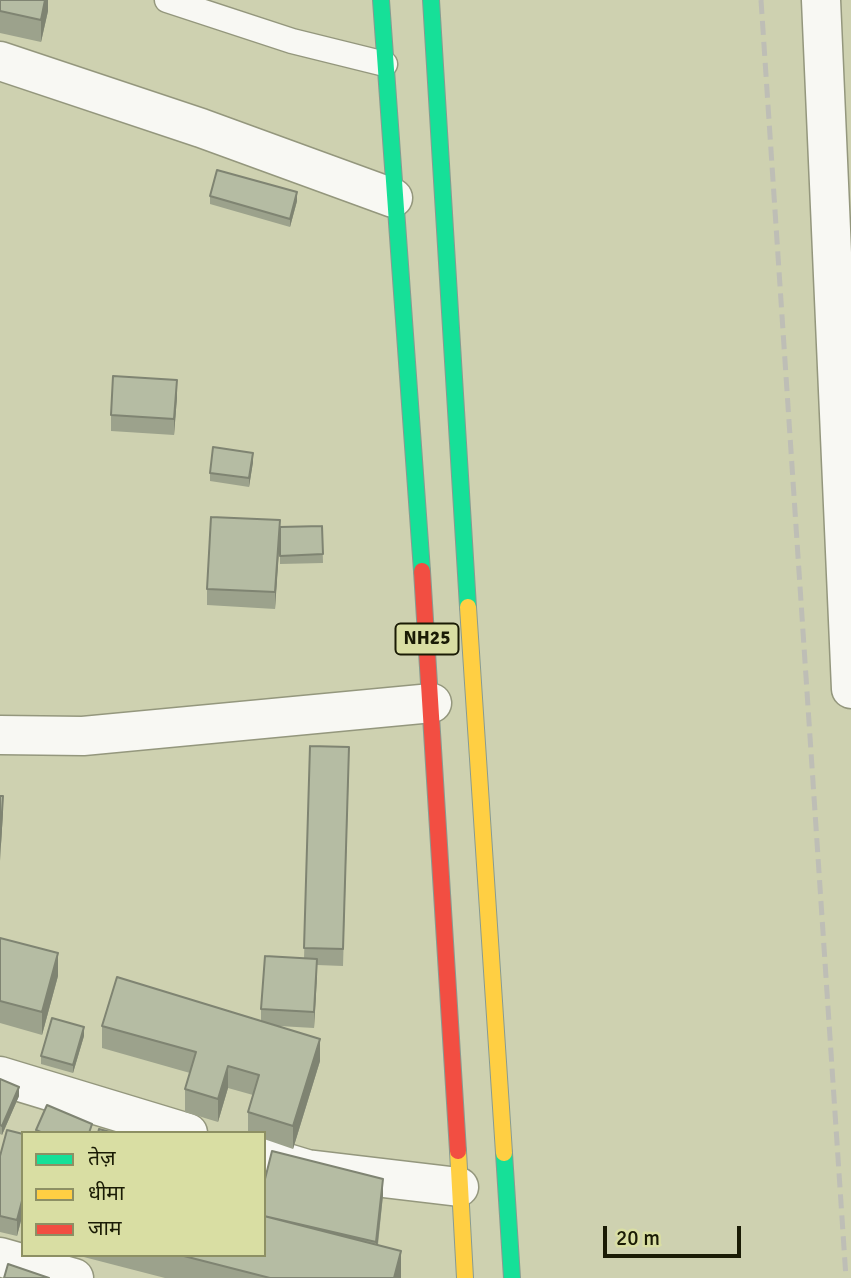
<!DOCTYPE html>
<meta charset="utf-8">
<style>
body{margin:0}
#map{position:relative;width:851px;height:1278px;overflow:hidden;background:#ced1b0;font-family:Signika,"Noto Sans Devanagari",sans-serif}
canvas{display:block}
.legend{position:absolute;left:21px;top:1131px;width:245px;height:126px;box-sizing:border-box;background:#d9dea3;border:2px solid #8d9064;margin:0;padding:9px 12px;list-style:none;font-size:21px;color:#1a1b05}
.legend li{display:flex;align-items:center;gap:14px;height:35px}
.legend b{width:35px;border:2px solid #8d9064}
.scale{position:absolute;left:603px;top:1226px;width:138px;height:32px;box-sizing:border-box;border:4px solid #1a1b05;border-top:0;padding-left:9px;font-size:21px;line-height:24px;white-space:nowrap;color:#1a1b05;-webkit-text-stroke:5px #d9dea3;paint-order:stroke}
</style>
<div id="map">
<canvas width="851" height="1278"></canvas>
<ul class="legend">
<li><b style="height:9px;background:#16e098"></b>तेज़</li>
<li><b style="height:9px;background:#ffcf43"></b>धीमा</li>
<li><b style="height:9px;background:#f24e42"></b>जाम</li>
</ul>
<div class="scale">20 m</div>
</div>
<script>
const ctx = document.querySelector('canvas').getContext('2d');
ctx.lineJoin = 'round';
function shape(rows) {
  const path = new Path2D();
  for (const r of rows) {
    path.moveTo(r[0], r[1]);
    for (let i = 2; i < r.length; i += 2) path.lineTo(r[i], r[i + 1]);
  }
  return path;
}
function strokePath(path, color, width, dash) {
  ctx.strokeStyle = color;
  ctx.lineWidth = width;
  ctx.lineCap = dash ? 'butt' : 'round';
  ctx.setLineDash(dash || []);
  ctx.stroke(path);
}
function fillPath(path, color) {
  ctx.fillStyle = color;
  ctx.fill(path, 'evenodd');
}
function label(font, color, halo, rows, align = 'center') {
  ctx.font = font + ' Signika,sans-serif';
  ctx.lineWidth = 6;
  ctx.setLineDash([]);
  ctx.textBaseline = 'middle';
  ctx.strokeStyle = halo;
  ctx.fillStyle = color;
  for (const [text, x, y, turn = 0] of rows) {
    ctx.save();
    ctx.translate(x, y);
    ctx.rotate((+turn || 0) * Math.PI / 180);
    ctx.textAlign = isNaN(turn) ? turn : align;
    if (halo) ctx.strokeText(text, 0, 0);
    ctx.fillText(text, 0, 0);
    ctx.restore();
  }
}
const lane = shape([
 [167,0,292,41,385,64]
]);
const street = shape([
 [821,0,851,689],
 [0,61,201,128,393,198],
 [0,735,83,736,432,703],
 [0,1076,188,1133],
 [264,1156,307,1169,459,1187],
 [0,1257,74,1278]
]);
const fast = shape([
 [381,0,422,571],
 [431,0,468,607],
 [504,1153,512,1278]
]);
const slow = shape([
 [468,607,504,1153],
 [458,1151,465,1278]
]);
const jam = shape([
 [422,571,458,1151]
]);
strokePath(lane, '#94977d', 27);
strokePath(street, '#94977d', 41);
strokePath(fast, '#889b91', 18);
strokePath(slow, '#889b91', 18);
strokePath(jam, '#889b91', 18);
strokePath(lane, '#f8f8f3', 24);
strokePath(street, '#f8f8f3', 38);
strokePath(fast, '#16e098', 16);
strokePath(slow, '#ffcf43', 16);
strokePath(jam, '#f24e42', 16);
strokePath(shape([
 [761,0,846,1278]
]), '#bebeb6', 5, [14, 7]);
fillPath(shape([
 [0,0,48,0,48,11,41,42,0,33],
 [210,196,297,201,290,227,210,204],
 [177,397,174,435,111,431,111,415],
 [253,462,249,487,210,481,210,473],
 [280,520,275,609,207,605,207,589],
 [322,526,323,563,280,564,280,527],
 [310,746,349,763,343,966,317,965,314,1028,279,1026,320,1061,293,1149,264,1139,264,1133,248,1133,248,1112,253,1095,228,1088,218,1122,185,1112,185,1089,190,1073,102,1048,102,1026,261,1021,261,1009,304,959],
 [0,938,58,976,42,1035,0,1023],
 [84,1036,73,1073,41,1064,41,1056],
 [0,1079,19,1096,2,1135,0,1134],
 [23,1134,23,1242,22,1241,22,1217,17,1236,0,1232,0,1156],
 [383,1195,378,1245,401,1278,165,1278,76,1255,264,1255]
]), '#9ca28c');
fillPath(shape([
 [45,0,48,0,48,11,41,42,41,20],
 [297,192,297,201,290,227,290,219],
 [177,380,177,397,174,435,174,419],
 [253,453,253,462,249,487,249,478],
 [280,520,280,537,275,609,275,592],
 [3,796,3,812,0,861,0,844],
 [58,953,58,976,42,1035,42,1012],
 [317,959,317,976,314,1028,314,1012],
 [84,1027,84,1036,73,1073,73,1065],
 [320,1039,320,1061,293,1149,293,1126],
 [228,1066,228,1088,218,1122,218,1099],
 [19,1087,19,1096,2,1135,2,1126],
 [383,1179,383,1195,376,1259,376,1242],
 [23,1197,23,1213,17,1236,17,1220],
 [401,1251,401,1278,394,1278]
]), '#7f8472');
const building = shape([
 [0,0,45,0,41,20,0,11,0,0],
 [217,170,297,192,290,219,210,196,217,170],
 [113,376,177,380,174,419,111,415,113,376],
 [213,447,253,453,249,478,210,473,213,447],
 [211,517,280,520,275,592,207,589,211,517],
 [322,526,323,554,280,556,280,527,322,526],
 [310,746,349,747,343,949,304,948,310,746],
 [0,796,3,796,0,844,0,796],
 [0,938,58,953,42,1012,0,1001,0,938],
 [265,956,317,959,314,1012,261,1009,265,956],
 [117,977,320,1039,293,1126,248,1112,259,1075,228,1066,218,1099,185,1089,196,1052,102,1026,117,977],
 [52,1018,84,1027,73,1065,41,1056,52,1018],
 [0,1079,19,1087,2,1126,0,1125,0,1079],
 [47,1105,92,1124,89,1133,43,1133,36,1130,47,1105],
 [99,1129,114,1133,98,1133,99,1129],
 [7,1130,23,1134,23,1197,17,1220,0,1216,0,1156,7,1130],
 [272,1151,383,1179,376,1242,264,1216,264,1183,272,1151],
 [264,1216,401,1251,394,1278,270,1278,180,1255,264,1255,264,1216],
 [8,1264,49,1278,4,1278,8,1264]
]);
fillPath(building, '#b5bca3');
strokePath(building, '#7f8472', 2);
for (const [x, y, w] of [
 [427,639,63]
]) {
  const box = new Path2D();
  box.roundRect(x - w / 2, y - 15.5, w, 31, 5);
  ctx.fillStyle = '#d9dea3';
  ctx.fill(box);
  strokePath(box, '#1a1b05', 2);
}
label('bold 19px', '#1a1b05', null, [
 ["NH25",427,639]
]);
</script>
